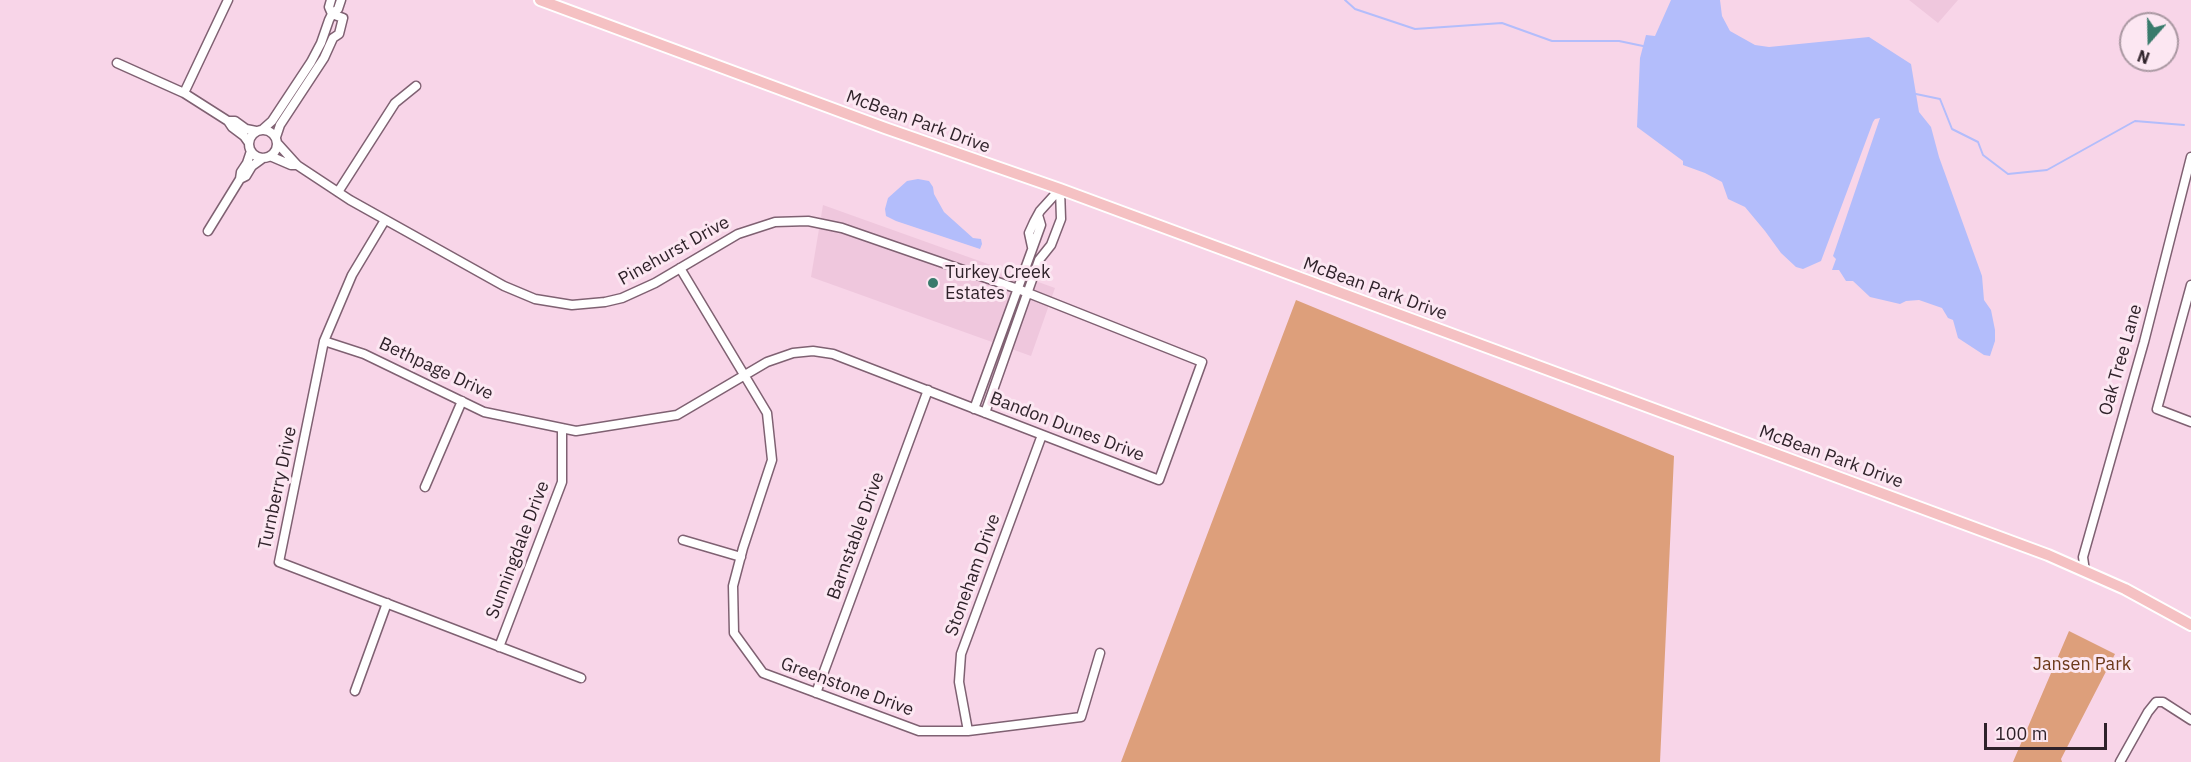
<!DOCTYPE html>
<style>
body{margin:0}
#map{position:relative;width:2191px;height:762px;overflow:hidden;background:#f8d5e8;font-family:"IBM Plex Sans",sans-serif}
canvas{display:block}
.north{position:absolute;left:2119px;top:12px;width:60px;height:60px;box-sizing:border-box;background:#fce7f2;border:2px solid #aa98a2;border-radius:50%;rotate:200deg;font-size:16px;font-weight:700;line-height:24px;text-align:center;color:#2f222a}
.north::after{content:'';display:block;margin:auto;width:21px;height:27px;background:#397b6c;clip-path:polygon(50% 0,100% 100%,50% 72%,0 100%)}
.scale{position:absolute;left:1984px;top:723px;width:123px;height:27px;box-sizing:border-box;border:3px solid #2f222a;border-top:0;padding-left:8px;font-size:18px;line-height:21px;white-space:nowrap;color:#2f222a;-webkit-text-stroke:4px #fce7f2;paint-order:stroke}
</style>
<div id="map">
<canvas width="2191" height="762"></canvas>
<div class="north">N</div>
<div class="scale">100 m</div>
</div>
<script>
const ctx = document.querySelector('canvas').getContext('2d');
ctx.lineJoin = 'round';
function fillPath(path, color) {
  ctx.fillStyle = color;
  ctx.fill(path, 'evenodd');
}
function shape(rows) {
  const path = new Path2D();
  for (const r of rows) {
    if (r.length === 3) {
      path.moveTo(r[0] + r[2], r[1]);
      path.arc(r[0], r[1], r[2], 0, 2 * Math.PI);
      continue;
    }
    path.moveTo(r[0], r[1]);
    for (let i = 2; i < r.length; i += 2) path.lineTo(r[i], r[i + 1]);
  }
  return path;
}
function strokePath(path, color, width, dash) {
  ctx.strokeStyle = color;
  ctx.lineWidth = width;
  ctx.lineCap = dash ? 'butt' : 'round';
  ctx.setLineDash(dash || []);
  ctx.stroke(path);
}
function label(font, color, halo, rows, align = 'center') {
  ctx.font = font + ' "IBM Plex Sans",sans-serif';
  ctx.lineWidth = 6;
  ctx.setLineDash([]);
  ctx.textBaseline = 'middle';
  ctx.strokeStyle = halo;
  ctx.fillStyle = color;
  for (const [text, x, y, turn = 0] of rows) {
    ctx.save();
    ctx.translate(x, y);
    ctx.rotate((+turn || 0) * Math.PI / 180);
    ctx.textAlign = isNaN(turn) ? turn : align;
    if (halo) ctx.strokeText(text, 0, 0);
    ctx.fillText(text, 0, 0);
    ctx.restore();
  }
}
fillPath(shape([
 [1909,0,1958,0,1938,23],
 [823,205,1055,288,1031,356,811,277]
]), '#efc7dd');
fillPath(shape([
 [1296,300,1674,456,1660,762,1121,762],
 [2069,631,2115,654,2061,759,2062,762,2013,762]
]), '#dd9f7b');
fillPath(shape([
 [1671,0,1720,0,1722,16,1730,31,1755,45,1769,47,1869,37,1911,64,1919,112,1931,127,1939,157,1982,276,1984,300,1991,310,1995,330,1995,341,1990,356,1984,355,1958,338,1953,320,1948,318,1942,308,1919,300,1906,301,1900,304,1870,297,1853,281,1846,281,1839,270,1832,270,1836,259,1833,256,1880,118,1875,119,1873,122,1821,261,1803,269,1796,267,1781,253,1765,231,1745,207,1728,199,1722,182,1705,173,1683,165,1683,161,1637,127,1640,58,1646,35,1655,36],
 [918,179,929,181,933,187,934,194,944,212,973,238,981,239,982,244,980,249,896,221,886,216,885,209,888,198,907,181]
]), '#b3bdfb');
strokePath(shape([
 [1345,0,1355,9,1415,29,1502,23,1552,41,1619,41,1643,46],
 [1916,94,1940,99,1952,129,1978,142,1983,155,2008,174,2047,170,2135,121,2184,125]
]), '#b3bdfb', 2);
const minor = shape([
 [331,0,329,7,332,14],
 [117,63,184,93,228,121,235,121,246,129,256,131],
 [184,93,228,0],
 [228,121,232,127,244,136,249,143],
 [263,129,272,121,311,62,321,43,329,20,332,14,338,9,341,0],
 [263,144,14],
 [276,137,280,125,324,58,333,38,339,34,343,18,332,14],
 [278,144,297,165,350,200,504,286,535,299,572,305,605,302,622,298,655,283,738,234,775,222,808,221,842,228,1018,289,1202,362,1159,480,833,354,813,351,793,353,767,362,677,415,576,431,484,412,364,354,324,341],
 [270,156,291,165,297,165],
 [240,179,246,176,252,166,263,158],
 [338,192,395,103,416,86],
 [385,220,352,275,324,341,279,562,581,678],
 [208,231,240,179,241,172,247,163,251,151],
 [1032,247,1029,233,1034,222,1040,211,1060,189],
 [680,268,767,413,772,460,743,548,733,586,734,633,763,673,919,731,968,731,1081,717,1100,653],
 [2191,285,2157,409,2191,422],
 [974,409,1041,225,1038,215],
 [985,413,1039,260,1051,245,1061,219,1060,189],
 [425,487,462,401],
 [683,540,741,557],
 [2085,571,2083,557,2144,342,2191,157],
 [499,647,562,482,562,428],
 [355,691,387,603],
 [816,693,928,390],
 [968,731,959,682,961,654,1042,435],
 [2120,762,2148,712,2156,702,2163,702,2191,720]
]);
const major = shape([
 [540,0,885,128,1060,189,2048,555,2125,589,2191,625]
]);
strokePath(minor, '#7f6172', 11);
strokePath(major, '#fff', 14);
strokePath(minor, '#fff', 8);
strokePath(major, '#f5c1c3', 10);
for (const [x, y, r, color] of [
 [933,283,6,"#397b6c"]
]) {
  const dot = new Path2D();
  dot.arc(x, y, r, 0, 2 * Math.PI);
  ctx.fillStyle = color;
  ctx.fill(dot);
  strokePath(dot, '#fce7f2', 2);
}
label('18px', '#2f222a', '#fce7f2', [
 ["McBean Park Drive",918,122,20],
 ["Pinehurst Drive",674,251,-29],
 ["McBean Park Drive",1375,289,20],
 ["Oak Tree Lane",2121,360,-74],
 ["Bethpage Drive",436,369,25],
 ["Bandon Dunes Drive",1067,427,21],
 ["McBean Park Drive",1831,457,20],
 ["Turnberry Drive",278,488,-78],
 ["Barnstable Drive",856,536,-70],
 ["Sunningdale Drive",518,550,-69],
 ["Stoneham Drive",973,575,-70],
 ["Greenstone Drive",847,687,20]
]);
label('18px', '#2f222a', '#fce7f2', [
 ["Turkey Creek",945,273],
 ["Estates",945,294]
], 'left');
label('18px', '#6b3919', '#fce7f2', [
 ["Jansen Park",2082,665]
]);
</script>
